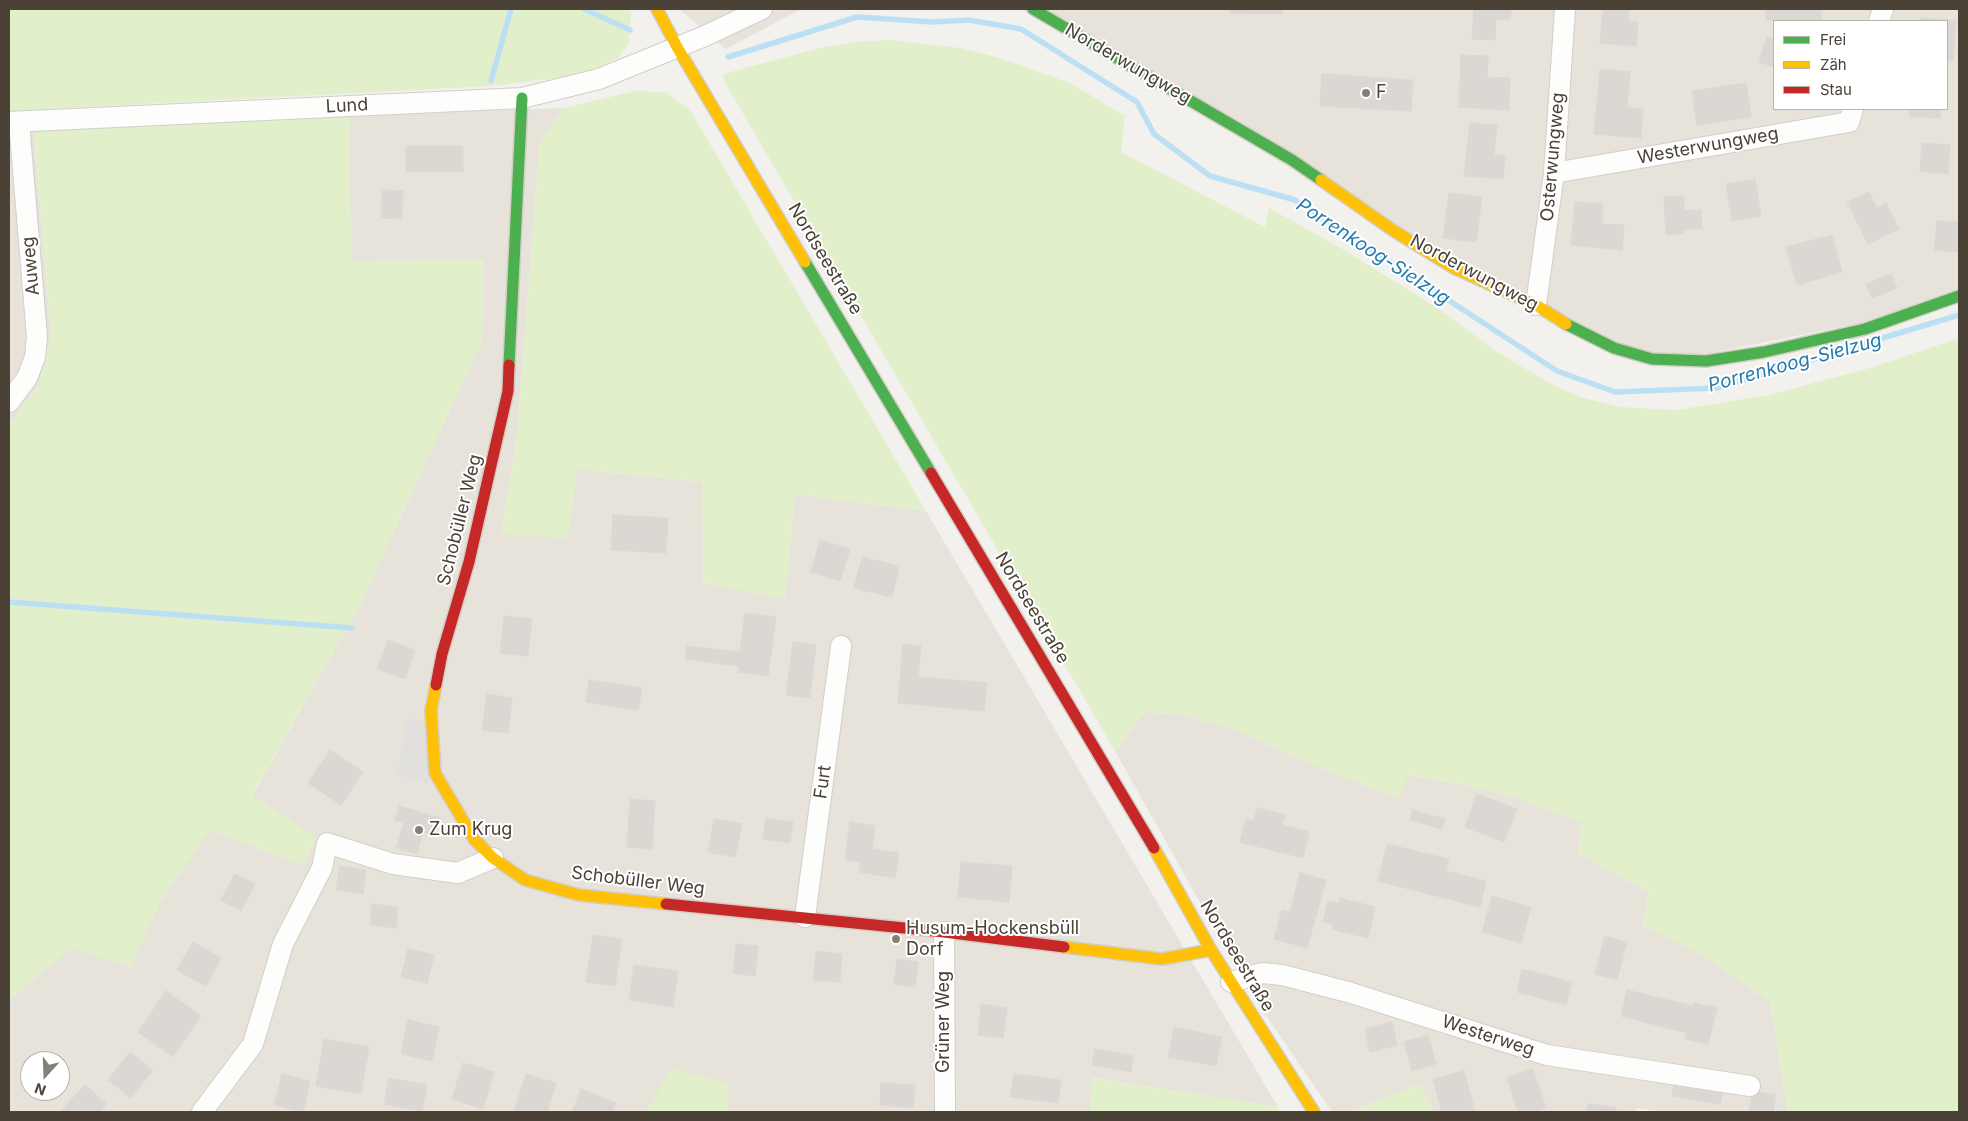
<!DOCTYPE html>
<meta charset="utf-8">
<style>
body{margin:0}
#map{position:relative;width:1968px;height:1121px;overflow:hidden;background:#f3f1ed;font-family:Inter,sans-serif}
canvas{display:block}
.frame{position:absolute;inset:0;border:10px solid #4b4237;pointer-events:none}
.legend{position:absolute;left:1773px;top:20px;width:175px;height:90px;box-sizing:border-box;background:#fff;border:1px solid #b7b3af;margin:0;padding:6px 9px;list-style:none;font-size:15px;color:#4b4237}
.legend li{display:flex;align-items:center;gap:10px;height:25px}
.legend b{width:25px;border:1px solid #b7b3af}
.north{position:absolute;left:20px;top:1051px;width:50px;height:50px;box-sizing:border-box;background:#fff;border:1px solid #b7b3af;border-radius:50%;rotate:200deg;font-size:14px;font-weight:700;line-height:20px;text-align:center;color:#4b4237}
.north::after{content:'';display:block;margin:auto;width:18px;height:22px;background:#867f77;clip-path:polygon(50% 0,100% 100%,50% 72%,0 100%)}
</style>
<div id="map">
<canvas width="1968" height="1121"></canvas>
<div class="frame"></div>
<ul class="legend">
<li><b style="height:6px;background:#4caf50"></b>Frei</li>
<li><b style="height:6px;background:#ffc107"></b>Zäh</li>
<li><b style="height:6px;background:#c62828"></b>Stau</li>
</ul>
<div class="north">N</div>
</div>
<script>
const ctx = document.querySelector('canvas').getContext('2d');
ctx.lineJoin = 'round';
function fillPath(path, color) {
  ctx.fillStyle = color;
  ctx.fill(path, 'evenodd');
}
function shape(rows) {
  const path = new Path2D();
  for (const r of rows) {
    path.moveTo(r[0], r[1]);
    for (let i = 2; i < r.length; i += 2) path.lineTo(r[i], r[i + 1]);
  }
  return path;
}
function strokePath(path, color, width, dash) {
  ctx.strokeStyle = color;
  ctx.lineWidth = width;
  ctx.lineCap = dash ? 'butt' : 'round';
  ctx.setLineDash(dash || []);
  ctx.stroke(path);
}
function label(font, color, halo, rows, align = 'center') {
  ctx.font = font + ' Inter,sans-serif';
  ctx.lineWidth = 4;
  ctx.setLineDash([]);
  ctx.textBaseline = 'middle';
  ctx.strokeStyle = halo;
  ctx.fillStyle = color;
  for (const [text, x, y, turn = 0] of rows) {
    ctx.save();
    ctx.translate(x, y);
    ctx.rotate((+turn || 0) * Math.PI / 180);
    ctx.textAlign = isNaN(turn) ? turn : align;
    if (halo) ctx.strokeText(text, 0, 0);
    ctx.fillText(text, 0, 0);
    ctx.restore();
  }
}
fillPath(shape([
 [679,9,801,9,726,49],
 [1021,9,1959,9,1959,303,1651,365,1288,166],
 [1774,21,1947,21,1947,109,1774,109],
 [564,108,540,141,517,436,501,534,577,469,702,482,703,583,785,598,795,494,926,511,1278,1107,1093,1078,1090,1112,9,1112,9,1000,71,948,130,967,160,902,209,830,304,865,316,838,252,796,362,601,483,338,484,260,351,261,349,115],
 [30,1061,60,1061,60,1091,30,1091],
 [32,109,51,336,39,385,9,425,9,111],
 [1145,712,1185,715,1235,730,1330,772,1398,798,1408,775,1465,785,1520,799,1581,822,1579,854,1649,892,1642,925,1704,956,1770,1002,1788,1112,1664,1112,1636,1108,1636,1112,1432,1112,1421,1084,1350,1112,1332,1112,1252,995,1115,751]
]), '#e7e3da');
fillPath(shape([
 [9,9,627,9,631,12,629,43,618,58,582,75,491,86,9,111],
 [889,40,961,48,999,58,1070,83,1125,116,1121,152,1265,227,1269,208,1339,247,1436,307,1502,355,1548,382,1580,397,1620,407,1676,410,1768,395,1870,368,1959,338,1959,1112,1788,1112,1770,1002,1704,956,1642,925,1649,892,1579,854,1581,822,1520,799,1465,785,1409,775,1399,798,1330,772,1235,730,1185,715,1145,712,1115,751,724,81,723,74,820,48,854,42],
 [635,91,666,92,690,110,926,511,795,494,785,598,703,583,702,482,578,469,568,538,501,534,517,436,540,141,564,108],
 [349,115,351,261,484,260,483,338,362,601,252,795,316,837,304,865,209,830,160,902,130,967,71,948,9,1000,9,425,39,385,51,336,34,130],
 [671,1068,729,1083,727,1112,646,1112],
 [1092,1078,1278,1107,1280,1112,1090,1112],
 [1421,1084,1432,1112,1350,1112,1351,1112]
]), '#e2efcb');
fillPath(shape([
 [407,718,425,721,429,784,397,775]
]), '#e2e0dc');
strokePath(shape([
 [584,9,630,30],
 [728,57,857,17,932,22,969,20,1021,29,1137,102,1154,134,1210,176,1295,200,1557,371,1615,392,1717,388,1959,315],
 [491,81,511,9],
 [9,602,352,628]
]), '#bbe0f3', 5.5);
const building = shape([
 [1230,9,1282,9,1282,14,1230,13,1230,9],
 [1474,9,1511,9,1510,19,1496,19,1495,40,1472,39,1474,9],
 [1603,9,1629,9,1628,21,1638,22,1636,46,1600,43,1603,9],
 [1766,9,1822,9,1821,21,1766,20,1766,9],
 [1921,18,1956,21,1953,61,1947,60,1947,21,1921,21,1921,18],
 [1767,37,1774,39,1774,67,1759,62,1767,37],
 [1461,55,1488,56,1487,77,1510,78,1509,110,1459,107,1461,55],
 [1600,69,1630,72,1627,107,1643,109,1641,138,1594,134,1600,69],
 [1322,74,1413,80,1411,111,1320,106,1322,74],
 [1746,83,1751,117,1697,125,1692,91,1746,83],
 [1910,109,1940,109,1940,118,1909,116,1910,109],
 [1470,123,1497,125,1494,155,1505,156,1503,179,1464,176,1470,123],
 [1922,143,1950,145,1948,174,1920,171,1922,143],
 [406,146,463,146,463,171,406,172,406,146],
 [1755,179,1761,216,1732,221,1726,184,1755,179],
 [382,190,403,191,402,219,381,218,382,190],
 [1869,192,1877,208,1886,203,1899,229,1868,244,1847,202,1869,192],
 [1449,193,1482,197,1476,242,1443,238,1449,193],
 [1684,196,1684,211,1701,210,1702,228,1683,229,1684,234,1666,235,1664,197,1684,196],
 [1575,202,1603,204,1602,224,1624,225,1622,250,1571,245,1575,202],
 [1937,221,1959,222,1959,252,1934,250,1937,221],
 [1832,235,1842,272,1797,285,1786,247,1832,235],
 [1891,274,1897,288,1872,298,1866,284,1891,274],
 [613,515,668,518,666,553,611,550,613,515],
 [820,540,850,549,840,581,811,572,820,540],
 [862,557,899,566,892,597,854,588,862,557],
 [745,613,776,617,768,676,738,672,739,666,685,659,687,646,740,652,745,613],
 [504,616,532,619,528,656,500,653,504,616],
 [388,640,415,650,405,679,377,669,388,640],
 [793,642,816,645,810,698,786,695,793,642],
 [903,644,921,646,918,677,987,683,984,711,898,703,903,644],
 [589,680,642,688,638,710,586,702,589,680],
 [487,694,512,698,508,733,482,730,487,694],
 [330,750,363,772,341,805,308,783,330,750],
 [1477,794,1517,809,1504,842,1465,827,1477,794],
 [630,799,655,801,652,849,627,847,630,799],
 [399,806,441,818,435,836,423,832,417,854,396,848,404,823,395,820,399,806],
 [1257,808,1285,815,1282,825,1309,832,1303,858,1240,842,1246,819,1254,821,1257,808],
 [1413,810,1445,819,1442,829,1410,820,1413,810],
 [766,818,793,822,790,843,763,839,766,818],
 [714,819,742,824,735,857,708,852,714,819],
 [850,822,875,826,872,849,899,853,895,878,859,872,861,862,845,859,850,822],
 [1387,844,1449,859,1440,897,1378,881,1387,844],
 [961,862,1012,866,1009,902,958,897,961,862],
 [340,866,366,870,363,894,336,890,340,866],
 [1446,871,1486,881,1480,907,1440,897,1446,871],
 [1300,873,1326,880,1307,948,1274,939,1282,910,1290,912,1300,873],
 [235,874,255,884,241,911,221,900,235,874],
 [1492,896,1531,907,1521,943,1482,932,1492,896],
 [1340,898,1375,907,1368,938,1332,929,1340,898],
 [1328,901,1338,903,1334,924,1323,922,1328,901],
 [372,904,398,907,396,928,370,925,372,904],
 [593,935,622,939,615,986,586,982,593,935],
 [1605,936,1627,942,1617,980,1595,974,1605,936],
 [193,942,221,958,206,986,177,970,193,942],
 [736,944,758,946,755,976,733,973,736,944],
 [408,949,434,955,427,983,401,977,408,949],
 [816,951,842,954,840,982,813,980,816,951],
 [897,959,918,962,915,987,894,984,897,959],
 [634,965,678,971,673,1007,629,1000,634,965],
 [1522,969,1572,982,1566,1005,1517,992,1522,969],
 [1627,990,1693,1006,1694,1003,1717,1008,1708,1044,1686,1039,1687,1033,1621,1016,1627,990],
 [166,991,201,1016,173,1057,138,1032,166,991],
 [981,1004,1007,1008,1003,1038,978,1035,981,1004],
 [408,1020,439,1027,432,1061,401,1054,408,1020],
 [1392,1022,1397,1045,1370,1052,1365,1029,1392,1022],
 [1174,1027,1222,1037,1216,1066,1168,1057,1174,1027],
 [1428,1035,1436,1064,1412,1071,1404,1042,1428,1035],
 [324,1039,369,1047,361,1094,316,1086,324,1039],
 [1095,1049,1133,1056,1131,1072,1092,1065,1095,1049],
 [130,1052,153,1070,131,1098,108,1080,130,1052],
 [463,1063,494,1072,483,1109,452,1099,463,1063],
 [1533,1069,1546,1108,1533,1112,1518,1112,1507,1078,1533,1069],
 [1464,1071,1475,1112,1442,1112,1433,1079,1464,1071],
 [282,1074,310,1081,303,1112,274,1105,282,1074],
 [526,1074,556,1083,547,1112,514,1112,526,1074],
 [1014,1074,1061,1080,1058,1103,1010,1097,1014,1074],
 [389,1078,427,1085,422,1111,384,1104,389,1078],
 [1675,1078,1724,1086,1720,1104,1672,1096,1675,1078],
 [881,1083,915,1085,913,1108,880,1105,881,1083],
 [85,1085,107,1104,100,1112,60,1112,85,1085],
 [581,1089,616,1103,612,1112,572,1112,581,1089],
 [1753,1091,1776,1095,1773,1112,1749,1112,1753,1091],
 [1588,1104,1616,1107,1616,1112,1587,1112,1588,1104]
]);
fillPath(building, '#dbd8d3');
strokePath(building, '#dcd8d2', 1);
const street = shape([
 [1879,21,1883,9],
 [9,122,522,98,599,79,705,36,762,9],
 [1554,173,1849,122,1853,109],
 [1536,305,1554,173,1565,9],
 [9,402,27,378,35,357,37,337,19,122],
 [805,917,841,646],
 [944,932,945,1112],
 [1231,982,1263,973,1282,975,1348,992,1547,1055,1750,1086],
 [202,1112,253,1044,283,944,322,868,327,843,393,864,458,873,493,858]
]);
const fast = shape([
 [1033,9,1292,160,1321,180],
 [805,262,931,473],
 [1566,324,1614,348,1652,359,1706,361,1764,352,1865,329,1959,296],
 [509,365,522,98]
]);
const slow = shape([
 [657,9,677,47,805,262],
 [1321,180,1394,231,1454,268,1536,305,1566,324],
 [436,685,431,710,435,773,474,839,493,858,525,880,579,895,666,904],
 [1154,848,1211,950,1314,1112],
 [1064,947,1162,959,1211,950]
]);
const jam = shape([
 [931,473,1154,848],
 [436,685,442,654,469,562,508,391,509,365],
 [666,904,944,932,1064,947]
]);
strokePath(street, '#d1cfca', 22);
strokePath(fast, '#d3cec3', 14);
strokePath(slow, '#d3cec3', 14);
strokePath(jam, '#d3cec3', 14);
strokePath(street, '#fdfdfc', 20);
strokePath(fast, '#4caf50', 11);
strokePath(slow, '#ffc107', 11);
strokePath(jam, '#c62828', 11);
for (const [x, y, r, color] of [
 [1366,93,5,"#867f77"],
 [419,830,5,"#867f77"],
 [896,939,5,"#867f77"]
]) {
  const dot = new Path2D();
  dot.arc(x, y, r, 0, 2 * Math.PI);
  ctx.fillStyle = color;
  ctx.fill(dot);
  strokePath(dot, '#fff', 2);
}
label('18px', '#4b4237', '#fff', [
 ["Norderwungweg",1128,64,30],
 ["Lund",347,106,-3],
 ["Westerwungweg",1708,146,-10],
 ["Osterwungweg",1553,157,-85],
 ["Nordseestraße",825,259,59],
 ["Auweg",31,266,-95],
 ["Norderwungweg",1474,273,28],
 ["Schobüller Weg",460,520,-76],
 ["Nordseestraße",1032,608,59],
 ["Furt",823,782,-82],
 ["Schobüller Weg",638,881,7],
 ["Nordseestraße",1237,956,59],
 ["Grüner Weg",944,1022,-90],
 ["Westerweg",1488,1036,18]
]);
label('18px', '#4b4237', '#fff', [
 ["F",1376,93],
 ["Zum Krug",429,830],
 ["Husum-Hockensbüll",906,929],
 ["Dorf",906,950]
], 'left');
label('italic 19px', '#247baf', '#fff', [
 ["Porrenkoog-Sielzug",1373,252,33],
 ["Porrenkoog-Sielzug",1795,363,-15]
]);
</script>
